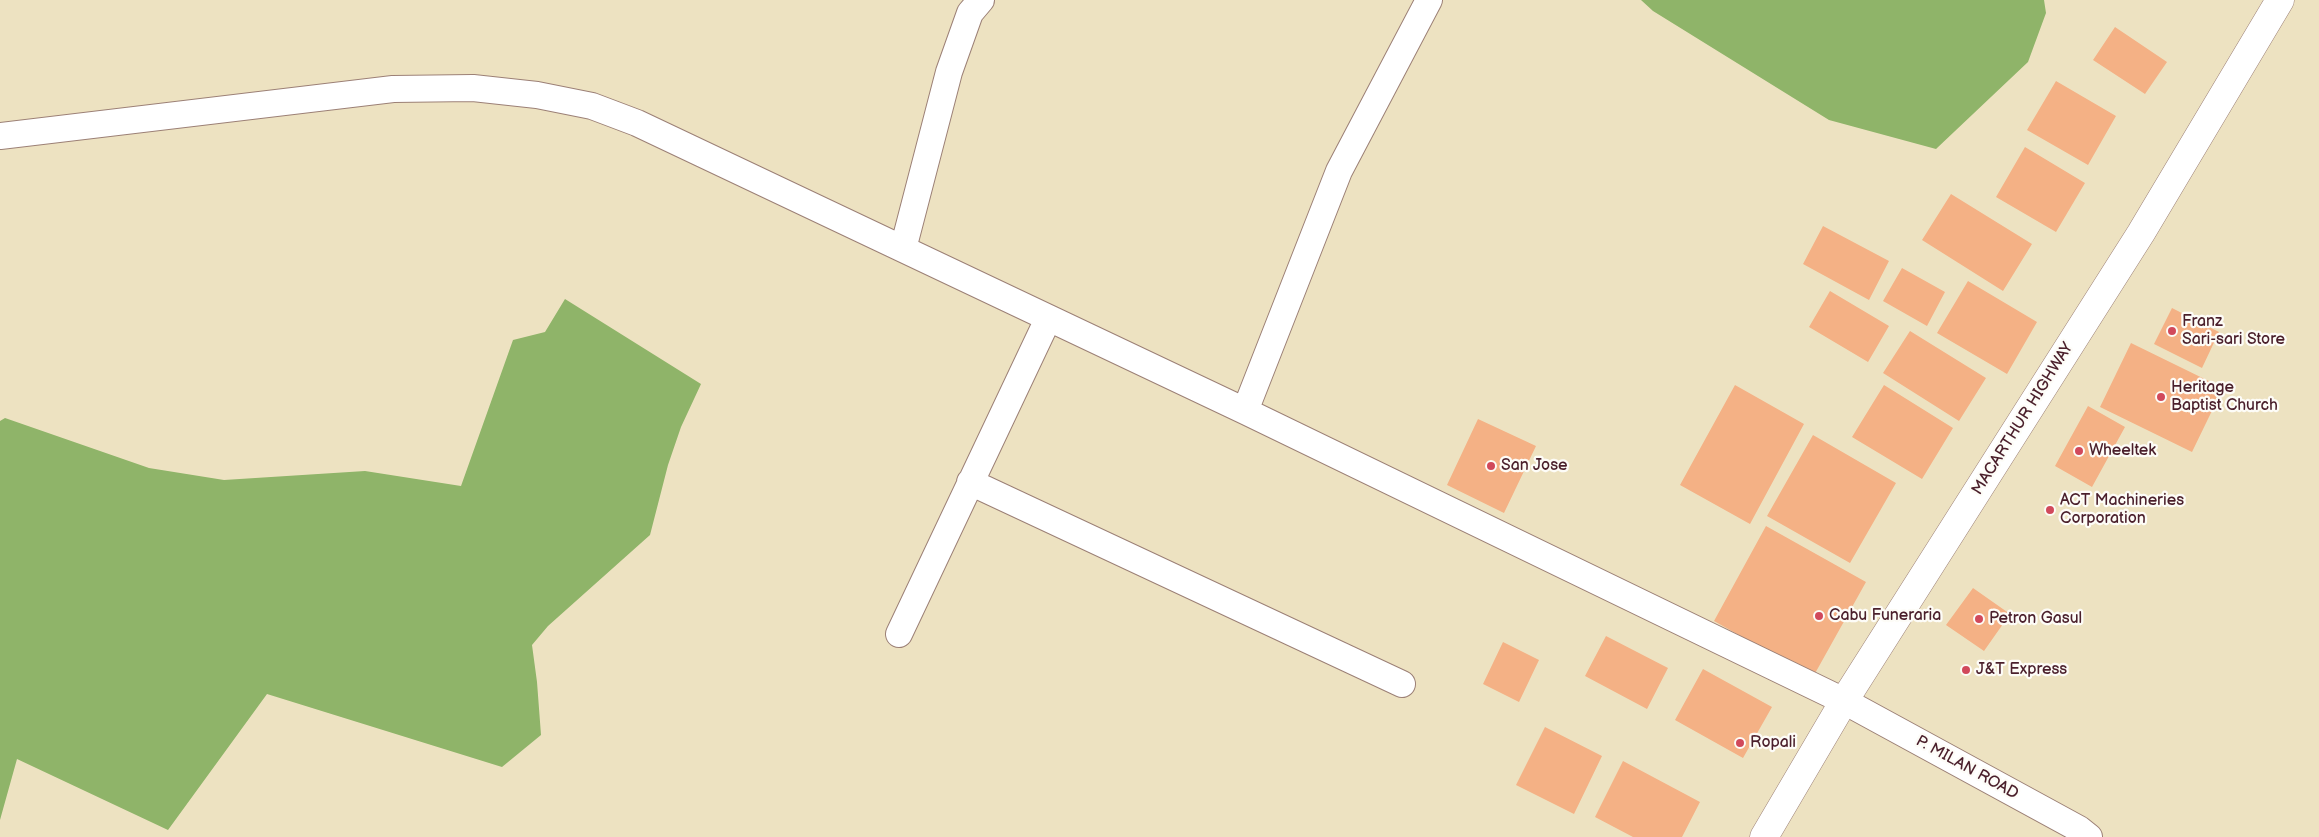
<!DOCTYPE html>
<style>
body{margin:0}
canvas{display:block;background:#ede2c1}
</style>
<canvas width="2319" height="837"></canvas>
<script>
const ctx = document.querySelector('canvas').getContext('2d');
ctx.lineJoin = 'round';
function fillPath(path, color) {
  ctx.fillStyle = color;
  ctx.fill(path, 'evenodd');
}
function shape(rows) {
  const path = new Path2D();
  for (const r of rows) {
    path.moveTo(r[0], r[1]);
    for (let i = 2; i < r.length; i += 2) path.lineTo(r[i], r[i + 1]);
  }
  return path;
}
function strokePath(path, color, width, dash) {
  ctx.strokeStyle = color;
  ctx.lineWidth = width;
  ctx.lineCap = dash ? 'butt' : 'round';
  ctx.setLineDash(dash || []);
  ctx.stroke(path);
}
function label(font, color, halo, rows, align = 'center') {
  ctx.font = font + ' "Balsamiq Sans",sans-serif';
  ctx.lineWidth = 4.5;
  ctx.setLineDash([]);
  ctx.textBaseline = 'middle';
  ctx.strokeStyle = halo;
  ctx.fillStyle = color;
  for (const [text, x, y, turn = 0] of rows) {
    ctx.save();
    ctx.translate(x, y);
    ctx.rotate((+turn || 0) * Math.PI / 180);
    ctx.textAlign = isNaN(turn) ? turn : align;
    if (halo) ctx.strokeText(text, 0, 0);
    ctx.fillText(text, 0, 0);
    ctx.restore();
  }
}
fillPath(shape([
 [1641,0,2044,0,2046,13,2028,62,1936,149,1829,120,1653,11],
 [565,299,701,384,681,427,668,465,650,535,548,626,532,645,537,682,541,735,502,767,267,694,168,830,17,759,0,820,0,421,5,418,149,468,224,480,365,471,461,486,513,340,545,332]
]), '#8fb469');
fillPath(shape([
 [2115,27,2167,62,2145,94,2093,60],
 [2056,81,2116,116,2088,165,2027,130],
 [2025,147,2085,183,2056,232,1996,197],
 [1951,194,2032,244,2003,291,1922,240],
 [1823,226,1889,261,1869,300,1803,264],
 [1902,268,1945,292,1927,326,1883,301],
 [1968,281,2037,322,2007,374,1937,333],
 [1830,291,1889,326,1868,362,1809,327],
 [2172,308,2219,332,2202,368,2154,344],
 [1910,331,1986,378,1959,421,1883,373],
 [2131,343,2223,388,2192,452,2100,407],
 [1735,385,1804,424,1750,524,1680,485],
 [1884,385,1953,428,1922,479,1852,437],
 [2088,406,2125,427,2092,487,2055,466],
 [1478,419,1536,446,1504,513,1447,485],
 [1813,435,1896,483,1850,563,1767,516],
 [1766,526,1866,582,1813,677,1714,621],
 [1973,588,2010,614,1984,651,1946,625],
 [1606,636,1668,668,1647,709,1585,676],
 [1503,642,1539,660,1519,702,1483,684],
 [1703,669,1772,707,1743,758,1675,720],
 [1545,727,1602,756,1574,814,1516,785],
 [1623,761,1700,802,1682,837,1633,837,1595,817]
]), '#f4b185');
const minor = shape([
 [0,136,393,89,473,88,537,95,592,106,637,123,1245,411,1844,701,2079,829,2089,837],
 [903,249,949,72,970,13,981,0],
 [1245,411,1339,171,1429,0],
 [970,482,1402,684],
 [899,634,1048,319]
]);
const trunk = shape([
 [1764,837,1844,701,2141,233,2280,0]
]);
strokePath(minor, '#9c8076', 28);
strokePath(trunk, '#9c8076', 29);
strokePath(minor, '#fff', 26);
strokePath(trunk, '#fff', 28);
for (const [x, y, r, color] of [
 [2172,331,5,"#d1495b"],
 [2161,397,5,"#d1495b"],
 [2079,451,5,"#d1495b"],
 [1491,466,5,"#d1495b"],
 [2050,510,5,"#d1495b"],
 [1819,616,5,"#d1495b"],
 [1979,619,5,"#d1495b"],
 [1966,670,5,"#d1495b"],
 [1740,743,5,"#d1495b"]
]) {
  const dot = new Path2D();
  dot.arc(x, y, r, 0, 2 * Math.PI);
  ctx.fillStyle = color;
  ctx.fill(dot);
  strokePath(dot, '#fdfcf7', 2);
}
label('16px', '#4a1f2b', '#fdfcf7', [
 ["Franz",2182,322],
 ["Sari-sari Store",2182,340],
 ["Heritage",2171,388],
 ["Baptist Church",2171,406],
 ["Wheeltek",2089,451],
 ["San Jose",1501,466],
 ["ACT Machineries",2060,501],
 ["Corporation",2060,519],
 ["Cabu Funeraria",1829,616],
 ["Petron Gasul",1989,619],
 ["J&T Express",1976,670],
 ["Ropali",1750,743]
], 'left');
label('16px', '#4a1f2b', '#fdfcf7', [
 ["MACARTHUR HIGHWAY",2023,419,-58],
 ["P. MILAN ROAD",1967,768,29]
]);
</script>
